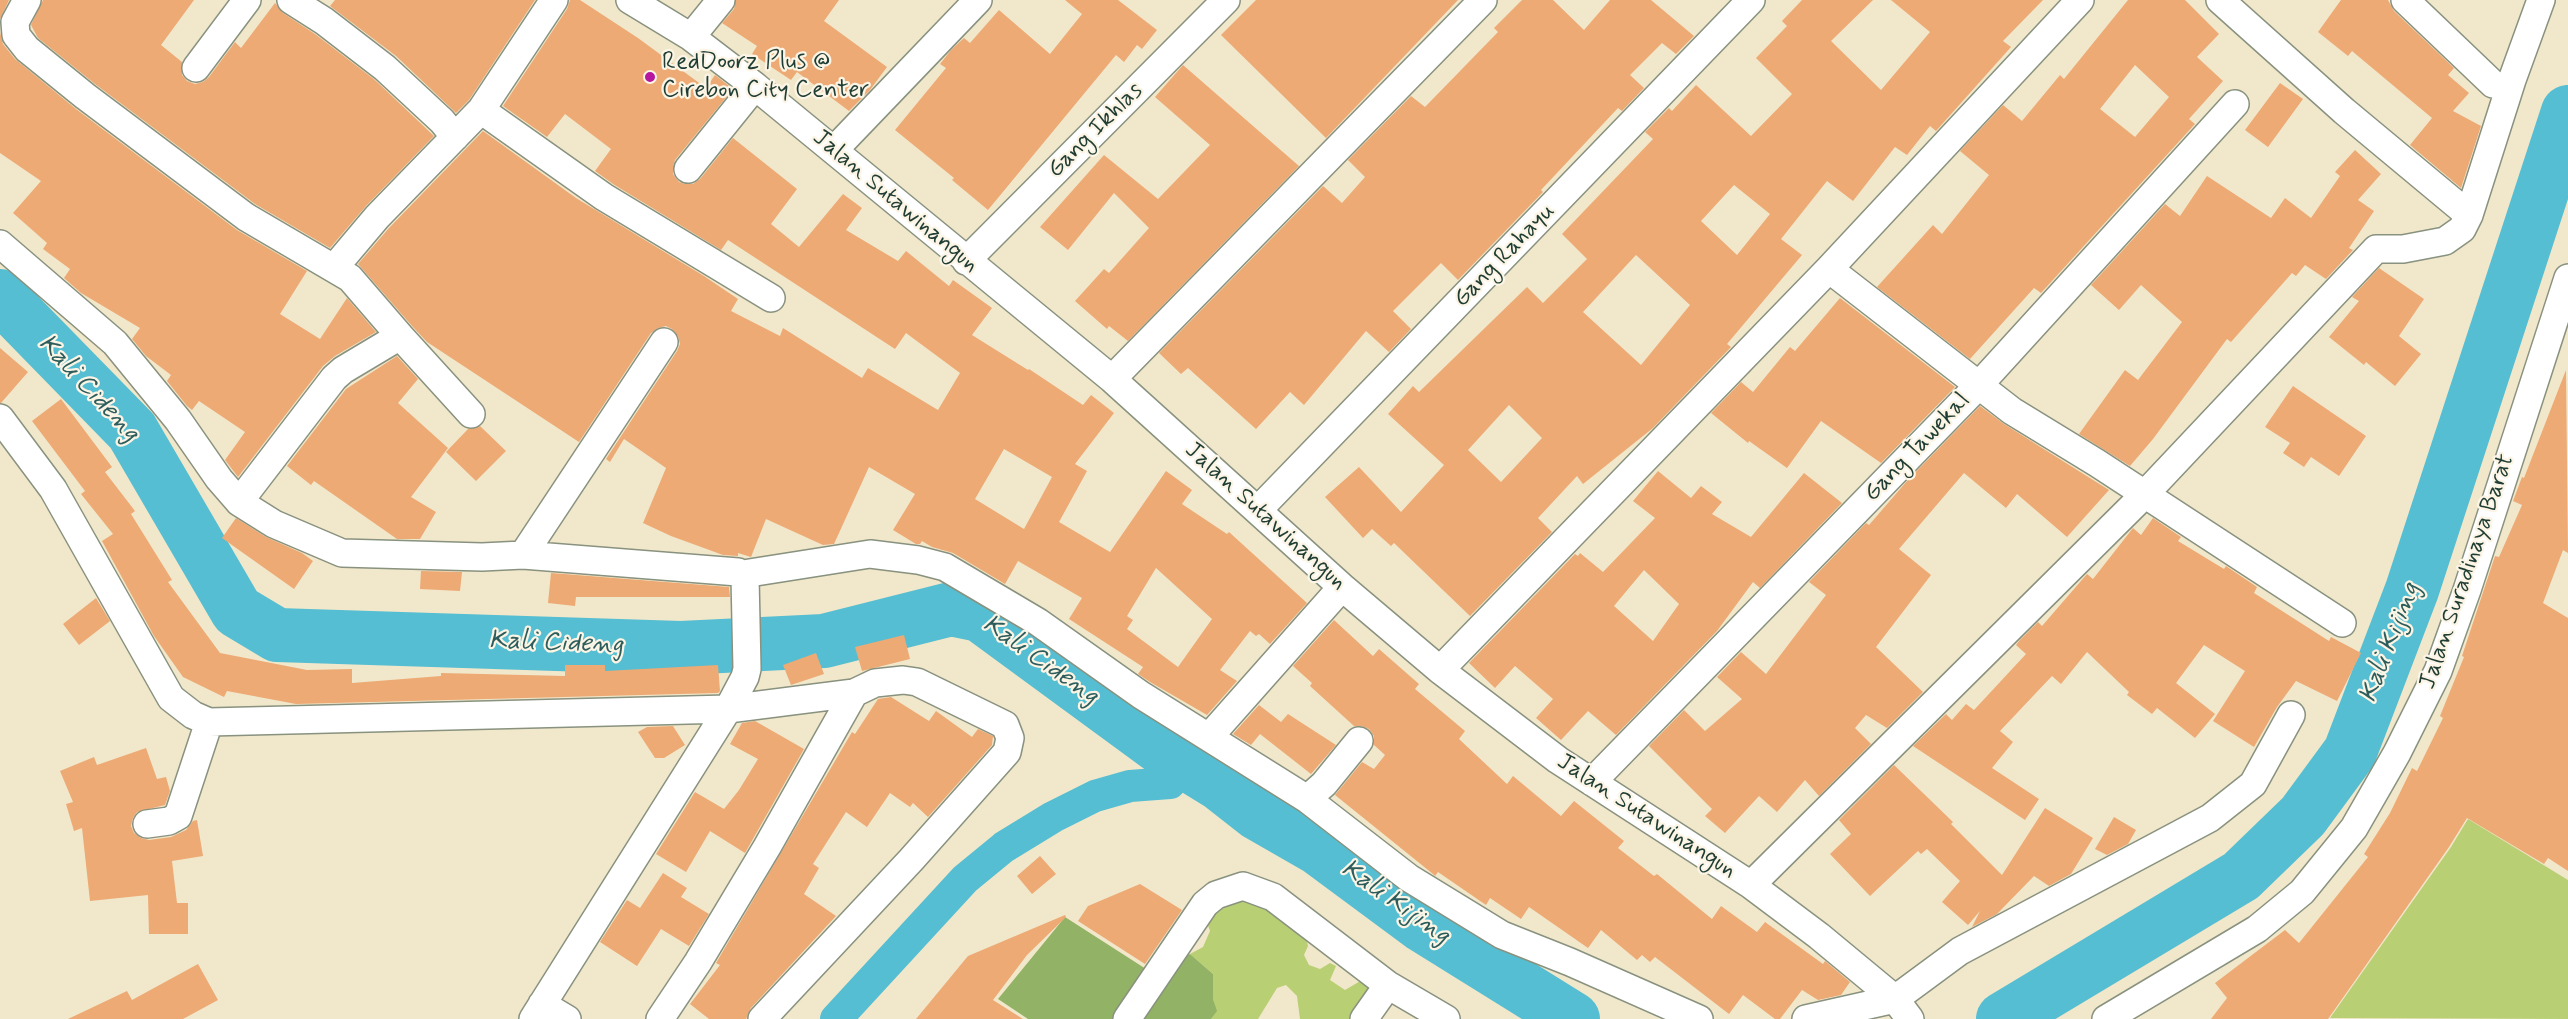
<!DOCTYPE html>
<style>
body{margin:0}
canvas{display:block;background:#f1e7ca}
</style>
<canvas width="2568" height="1019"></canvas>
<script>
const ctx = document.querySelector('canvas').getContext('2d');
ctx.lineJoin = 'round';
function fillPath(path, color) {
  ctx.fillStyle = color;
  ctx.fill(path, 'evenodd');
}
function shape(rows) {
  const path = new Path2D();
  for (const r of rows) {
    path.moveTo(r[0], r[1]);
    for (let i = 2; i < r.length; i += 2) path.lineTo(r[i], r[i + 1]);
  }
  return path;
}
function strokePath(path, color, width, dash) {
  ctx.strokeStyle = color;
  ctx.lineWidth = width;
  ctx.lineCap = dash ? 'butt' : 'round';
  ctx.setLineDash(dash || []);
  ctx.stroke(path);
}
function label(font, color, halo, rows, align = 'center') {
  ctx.font = font + ' Mynerve,sans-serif';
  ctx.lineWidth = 4.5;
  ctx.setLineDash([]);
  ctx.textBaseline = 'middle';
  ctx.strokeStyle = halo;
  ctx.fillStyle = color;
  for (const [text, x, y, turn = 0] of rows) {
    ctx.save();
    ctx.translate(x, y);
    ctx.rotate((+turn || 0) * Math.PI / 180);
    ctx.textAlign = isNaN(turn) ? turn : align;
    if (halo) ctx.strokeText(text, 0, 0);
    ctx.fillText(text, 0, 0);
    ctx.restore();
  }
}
fillPath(shape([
 [2468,819,2568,880,2568,1019,2330,1018,2451,847],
 [1242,893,1304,930,1308,946,1304,955,1309,965,1320,969,1330,963,1336,966,1330,980,1345,990,1362,980,1372,985,1355,1019,1300,1019,1297,996,1286,985,1277,988,1258,1019,1211,1019,1216,1011,1213,999,1213,974,1190,954,1203,947,1210,931,1205,917]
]), '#b9cf74');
fillPath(shape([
 [1065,917,1146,969,1117,1019,1028,1019,998,999],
 [1190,954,1213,974,1213,999,1217,1011,1211,1019,1144,1019,1186,956]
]), '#92b266');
strokePath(shape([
 [836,1019,965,879,1004,847,1053,817,1095,796,1130,786,1170,783]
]), '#55bed2', 32);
strokePath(shape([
 [0,296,132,431,237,611,277,635,681,648,824,641,951,609,980,615,1160,747,1220,784,1257,813,1318,848,1422,925,1573,1019],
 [2003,1019,2241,876,2303,816,2350,752,2412,590,2568,112]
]), '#55bed2', 54);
fillPath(shape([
 [0,0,9,0,0,19],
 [43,0,194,0,161,45,182,62,182,75,187,81,195,84,203,82,209,77,235,42,241,48,275,3,283,13,315,34,375,80,434,136,366,206,330,248,255,204,95,84,38,38,31,25],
 [335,0,535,0,469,100,456,113,396,56,330,6],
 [570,0,580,0,638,38,706,88,715,75,733,89,675,160,673,166,673,174,679,182,685,184,693,184,700,179,733,138,797,189,771,224,799,247,843,194,862,208,846,230,898,261,906,251,949,286,953,280,992,308,972,335,1028,370,1029,369,1083,405,1091,395,1114,413,1075,464,1087,471,1059,522,1110,552,1166,471,1192,490,1182,504,1227,534,1229,532,1307,603,1270,644,1259,634,1256,636,1250,631,1220,670,1237,681,1207,715,1150,682,1138,674,1143,667,1069,619,1082,598,1018,561,1005,584,953,553,932,547,922,541,920,544,916,544,893,530,915,494,869,467,834,544,823,545,766,519,751,557,738,553,738,556,723,555,671,536,643,523,666,468,624,439,610,462,606,459,677,351,680,344,678,336,672,329,666,326,658,328,651,333,579,442,427,342,412,326,358,264,389,228,483,131,576,198,704,276,738,299,731,311,780,336,783,328,862,378,868,368,938,410,960,373,906,333,895,349,728,240,721,250,613,184,595,171,611,149,565,114,547,137,503,106,567,9],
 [1004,449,1052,477,1024,529,975,499],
 [1156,568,1212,619,1178,667,1127,629,1133,620,1127,616],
 [736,0,839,0,824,21,887,67,870,90,849,111,797,72,791,80,752,54,757,46,722,23,734,9],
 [1065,0,1118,0,1157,30,1142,49,1137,45,1124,62,1116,55,988,210,952,180,954,178,895,130,946,68,940,64,951,50,964,38,970,43,999,10,1050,54,1082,14],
 [1256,0,1458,0,1326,138,1221,35],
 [1522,0,1553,0,1584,30,1610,0,1651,0,1694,36,1676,54,1662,43,1630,75,1644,88,1622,111,1618,108,1541,190,1543,192,1458,280,1441,263,1393,311,1411,329,1389,352,1366,331,1304,405,1290,392,1256,429,1188,368,1181,374,1159,353,1323,186,1342,203,1365,177,1348,160,1411,96,1425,107,1498,32,1494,28],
 [1802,0,1873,0,1831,41,1881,90,1930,32,1891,0,2043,0,2003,41,2011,47,1936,131,1930,126,1907,155,1895,147,1853,201,1827,181,1781,239,1802,255,1727,344,1731,347,1653,428,1583,484,1577,476,1538,518,1552,532,1470,616,1394,543,1391,546,1372,529,1363,538,1325,497,1359,467,1401,512,1444,465,1388,414,1413,386,1419,392,1527,287,1543,303,1587,259,1562,234,1653,139,1645,132,1669,108,1672,111,1696,85,1751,136,1792,94,1756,58,1787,26,1782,21],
 [1734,185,1770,214,1737,255,1701,221],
 [1636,255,1690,305,1641,365,1583,312],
 [1509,405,1542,438,1501,482,1468,450],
 [2128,0,2185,0,2219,34,2197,57,2223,81,2189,119,2195,124,2041,293,2034,288,1970,359,1877,287,1933,225,1942,234,1989,175,1960,151,2003,105,2022,121,2060,75,2064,79],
 [2135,65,2169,97,2135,137,2100,109],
 [2341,0,2388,0,2394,11,2454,68,2448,75,2469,93,2453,111,2481,126,2461,188,2410,145,2432,118,2352,51,2348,56,2318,32],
 [0,32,3,44,15,59,76,109,237,230,307,271,280,314,320,339,347,298,376,332,335,356,323,366,238,477,225,460,245,432,199,401,192,410,187,406,167,381,171,375,146,356,132,339,140,328,81,293,64,278,70,269,43,249,47,243,13,213,41,181,0,153],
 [1183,65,1299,166,1128,341,1109,326,1107,329,1075,301,1104,269,1109,273,1149,228,1114,193,1068,250,1040,227,1104,155,1158,199,1210,145,1155,97],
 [2280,83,2303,99,2268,147,2245,130],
 [2355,150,2381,174,2358,200,2374,211,2349,248,2353,250,2326,279,2305,265,2296,276,2292,273,2231,342,2227,339,2153,439,2130,466,2079,434,2125,370,2138,380,2182,322,2141,285,2119,310,2091,285,2165,204,2180,216,2207,176,2271,218,2285,198,2311,218,2340,176,2335,172],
 [2379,268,2424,299,2399,336,2421,354,2395,386,2366,362,2364,365,2329,337,2359,301,2352,297],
 [1840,298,1955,387,1881,463,1821,421,1787,468,1749,441,1748,443,1711,413,1741,382,1753,392,1790,347,1795,351],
 [0,348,28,372,1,403,0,403],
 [397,356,418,379,398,403,448,448,411,497,436,512,420,539,397,539,314,481,311,485,287,466,346,389],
 [2566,370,2568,553,2563,550,2543,603,2568,618,2568,871,2548,858,2544,864,2467,818,2449,847,2328,1019,2211,1019,2227,998,2215,983,2285,930,2299,943,2368,857,2364,854,2390,813,2412,768,2417,771,2443,718,2440,716,2464,657,2462,656,2495,556,2499,557,2522,505,2513,501,2522,477,2524,478],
 [2293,386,2366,436,2339,476,2311,457,2304,467,2283,453,2290,443,2265,427],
 [61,399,112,467,105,472,135,511,131,514,172,580,168,582,220,653,307,670,352,669,352,683,441,676,441,673,565,676,565,665,605,665,605,671,718,665,720,691,718,693,296,704,227,691,224,697,183,677,154,636,102,541,113,534,81,494,85,491,32,421],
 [1980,406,2004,424,2109,490,2067,537,2017,494,2006,508,1964,473,1899,549,1931,575,1876,647,1923,692,1887,728,1866,715,1855,728,1871,744,1819,796,1805,780,1777,812,1759,796,1725,833,1705,816,1712,809,1649,746,1684,710,1705,731,1742,699,1717,677,1741,652,1766,674,1826,595,1809,582,1866,523,1869,525,1907,481],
 [480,426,506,451,476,481,446,452,468,429],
 [1658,471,1691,498,1701,486,1722,502,1712,514,1751,537,1804,473,1842,503,1760,588,1753,582,1717,631,1616,735,1588,711,1561,740,1536,718,1553,699,1515,666,1495,688,1469,663,1575,554,1578,556,1580,553,1603,572,1655,518,1633,501],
 [1644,570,1679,604,1653,641,1614,606],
 [236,518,266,537,302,553,313,561,294,589,222,538],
 [2153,518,2181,537,2178,541,2224,569,2226,566,2257,587,2254,593,2329,641,2331,637,2361,653,2337,701,2296,681,2277,707,2254,747,2213,721,2245,671,2204,645,2176,683,2215,714,2195,738,2157,708,2152,714,2127,695,2129,692,2087,652,2061,684,2052,676,2000,731,2013,742,1992,768,2039,799,2025,820,1913,746,1946,714,1952,720,1966,704,1974,710,2026,654,2016,645,2019,641,2038,622,2042,626,2087,574,2093,579,2133,528,2141,535],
 [421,571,462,572,460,591,420,589],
 [551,573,729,587,730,597,576,597,575,606,548,603],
 [96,598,110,621,79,645,63,624],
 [1334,620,1373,656,1379,649,1419,684,1415,689,1465,731,1459,739,1507,784,1513,776,1561,816,1574,801,1624,841,1618,848,1654,876,1657,874,1712,919,1721,906,1757,932,1765,922,1823,964,1825,961,1850,982,1841,995,1818,1000,1802,990,1780,1019,1775,1019,1743,995,1729,1014,1655,957,1650,962,1642,955,1637,960,1601,930,1588,948,1529,907,1521,919,1490,898,1486,905,1438,872,1435,876,1433,874,1335,795,1362,762,1374,769,1385,755,1374,745,1374,736,1369,729,1362,726,1354,726,1310,686,1312,683,1293,666],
 [904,635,910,659,862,671,855,647],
 [816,653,824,674,791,685,783,665],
 [891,697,929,721,936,711,972,737,978,729,993,736,992,745,928,817,913,803,910,807,890,793,867,827,846,812,813,864,819,868,804,894,836,916,751,1008,746,1019,709,1019,690,1004,720,965,716,963,852,732,855,734,878,699],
 [1259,705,1281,722,1288,714,1336,745,1311,774,1260,734,1251,745,1233,734],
 [755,721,804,749,745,853,710,831,686,872,656,854,695,792,724,809,739,790,758,759,730,744,742,723],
 [673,726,685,745,664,758,655,758,638,732,647,727],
 [146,748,157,779,166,777,170,791,165,805,137,812,133,818,131,826,134,833,141,838,149,840,171,837,186,830,193,821,197,820,203,856,172,861,177,903,188,903,188,934,149,934,148,895,90,901,82,828,74,831,66,804,73,802,60,771,94,757,97,765],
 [1894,765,1953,822,1951,824,2002,875,2045,808,2093,838,2071,874,2049,886,2034,876,1997,914,1972,927,1980,911,1968,925,1942,902,1960,881,1927,849,1921,854,1918,851,1870,896,1830,854,1851,834,1839,820],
 [2114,817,2136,830,2128,844,2107,855,2095,849],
 [1040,856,1056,874,1032,894,1017,876],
 [663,873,687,888,681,897,709,914,689,946,661,929,637,966,600,942,627,900,640,908],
 [1140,884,1182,910,1145,964,1078,921,1088,906],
 [1065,915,1066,917,1027,955,993,1000,1023,1019,916,1019,968,956],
 [198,964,218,1000,183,1019,68,1019,127,991,132,1000]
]), '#edaa75');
const street = shape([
 [27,0,15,22,16,35,27,49,85,96,246,217,350,278,400,336,471,414],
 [291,0,324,21,385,68,442,121,455,137],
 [630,0,691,37,755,86,1112,379,1342,587,1440,670,1558,760,1751,885,1819,936,1895,999,1910,1019],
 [2220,0,2344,111,2469,215],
 [2405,0,2493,84],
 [691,37,721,0],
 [196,68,247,0],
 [481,110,604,197,771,298],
 [834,150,978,0],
 [688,169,755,86],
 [0,244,115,343,178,420,219,479,239,502,274,524,342,553,482,557,523,555,738,572,745,577,747,669,745,677,728,709,533,1019],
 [966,261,1226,0],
 [334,268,377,217,481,110,554,0],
 [1829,269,2012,411,2097,463,2342,623],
 [1112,379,1483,0],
 [0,418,53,489,171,698,193,715,209,722,728,709,854,693,875,683,903,680,917,682,1005,725,1010,738,1007,752,911,860,762,1019],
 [239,502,334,378,343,370,400,336],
 [1258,510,1751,0],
 [523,555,664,342],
 [743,574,870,554,918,560,945,567,1038,622,1141,695,1307,799,1409,878,1502,935,1570,962,1699,1019],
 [1440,670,1829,269,2080,0],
 [1209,737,1342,587],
 [1592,782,1979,385,2235,104],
 [1307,799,1324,784,1359,741],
 [147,824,169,821,178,816,209,722],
 [1751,885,2145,494,2376,249,2403,249,2445,241,2462,229,2469,215,2512,80,2541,0],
 [542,1004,567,1019],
 [660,1019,698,962,767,847,854,693],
 [1127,1019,1205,904,1216,895,1243,886,1273,897,1388,985,1446,1019],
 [1364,1019,1388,985],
 [1806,1019,1895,999,1960,951,2210,818,2253,784,2291,715],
 [2106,1019,2257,929,2302,892,2354,828,2397,753,2438,671,2467,590,2568,278]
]);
strokePath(street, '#88927f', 30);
strokePath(street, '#fff', 27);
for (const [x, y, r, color] of [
 [650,77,6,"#b5179e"]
]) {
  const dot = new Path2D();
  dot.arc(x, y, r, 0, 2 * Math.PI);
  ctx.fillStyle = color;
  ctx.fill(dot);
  strokePath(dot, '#fcf5e5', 2);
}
label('24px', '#1f3d34', '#fcf5e5', [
 ["RedDoorz Plus @",662,63],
 ["Cirebon City Center",662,91]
], 'left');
label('24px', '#1f3d34', '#fcf5e5', [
 ["Gang Ikhlas",1096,131,-45],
 ["Jalan Sutawinangun",895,202,40],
 ["Gang Rahayu",1505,256,-46],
 ["Gang Tawekal",1918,448,-46],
 ["Jalan Sutawinangun",1265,517,42],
 ["Jalan Suradinaya Barat",2468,572,-71],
 ["Jalan Sutawinangun",1646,817,33]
]);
label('italic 26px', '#2c5d5c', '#fcf5e5', [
 ["Kali Cideng",88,389,47],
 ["Kali Kijing",2391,643,-69],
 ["Kali Cideng",556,644,2],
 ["Kali Cideng",1040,661,35],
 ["Kali Kijing",1395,903,35]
]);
</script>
